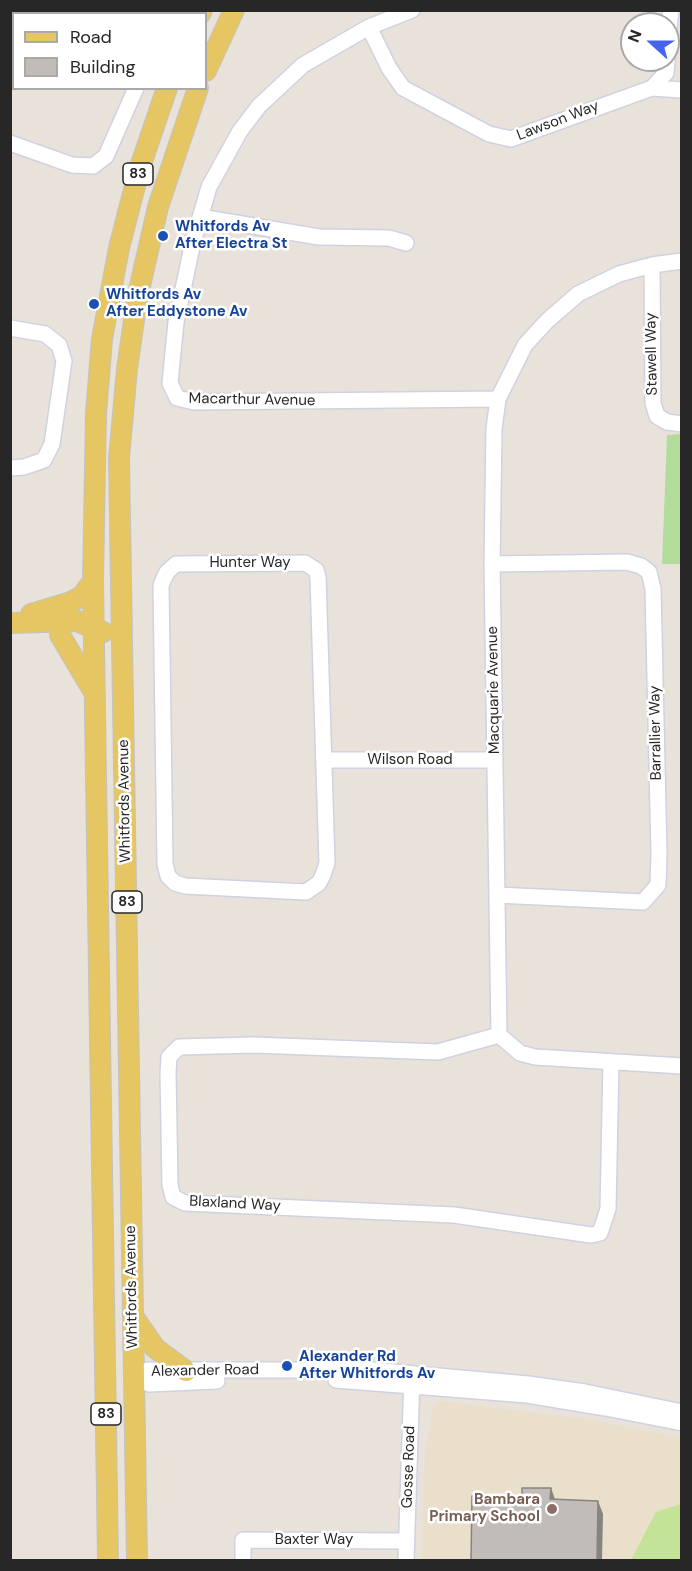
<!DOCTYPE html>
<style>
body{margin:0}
#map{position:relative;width:692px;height:1571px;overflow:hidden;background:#e9e2da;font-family:"DM Sans",sans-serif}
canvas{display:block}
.frame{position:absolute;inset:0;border:12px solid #272727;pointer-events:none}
.legend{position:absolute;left:12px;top:12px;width:195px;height:78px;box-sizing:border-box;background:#fff;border:2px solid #a9a9a9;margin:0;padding:8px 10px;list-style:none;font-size:18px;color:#272727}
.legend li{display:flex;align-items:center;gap:12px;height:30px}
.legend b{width:30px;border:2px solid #a9a9a9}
.north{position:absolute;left:620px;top:12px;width:60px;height:60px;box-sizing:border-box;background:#fff;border:2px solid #a9a9a9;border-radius:50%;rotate:291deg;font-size:16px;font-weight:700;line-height:24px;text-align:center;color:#272727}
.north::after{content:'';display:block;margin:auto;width:21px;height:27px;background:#4564eb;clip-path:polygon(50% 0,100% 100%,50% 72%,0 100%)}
</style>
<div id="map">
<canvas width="692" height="1571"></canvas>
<div class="frame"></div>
<ul class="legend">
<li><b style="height:8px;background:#e5c663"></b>Road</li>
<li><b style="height:16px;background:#c1bcb7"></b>Building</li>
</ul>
<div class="north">N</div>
</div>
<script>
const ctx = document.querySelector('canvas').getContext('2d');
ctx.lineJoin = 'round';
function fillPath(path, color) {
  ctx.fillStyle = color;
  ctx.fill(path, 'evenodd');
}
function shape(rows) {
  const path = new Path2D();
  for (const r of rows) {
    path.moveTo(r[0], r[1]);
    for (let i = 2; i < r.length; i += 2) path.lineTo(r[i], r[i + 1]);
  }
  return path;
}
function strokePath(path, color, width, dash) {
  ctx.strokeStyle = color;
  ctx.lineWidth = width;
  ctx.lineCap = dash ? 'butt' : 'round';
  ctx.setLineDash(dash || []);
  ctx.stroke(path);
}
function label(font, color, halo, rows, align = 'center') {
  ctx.font = font + ' "DM Sans",sans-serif';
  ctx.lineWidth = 5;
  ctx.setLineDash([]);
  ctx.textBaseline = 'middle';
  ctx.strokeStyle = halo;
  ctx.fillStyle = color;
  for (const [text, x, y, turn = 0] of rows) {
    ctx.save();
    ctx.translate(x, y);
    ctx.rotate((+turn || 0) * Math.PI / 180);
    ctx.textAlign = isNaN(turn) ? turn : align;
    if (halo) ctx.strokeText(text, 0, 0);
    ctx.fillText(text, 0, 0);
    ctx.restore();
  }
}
fillPath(shape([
 [440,1401,587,1419,681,1438,681,1560,422,1560,425,1457,433,1405]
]), '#eadfca');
fillPath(shape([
 [681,434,681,564,662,564,667,435]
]), '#b1dc9a');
fillPath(shape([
 [681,1504,681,1560,631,1560,656,1512]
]), '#c3e396');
const minor = shape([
 [87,10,94,14],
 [412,10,369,27,303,65,259,106,240,131,209,187,193,242,176,322,170,383,177,398,194,402,498,399],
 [168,14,170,10],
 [369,27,389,68,403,88,489,134,511,139,652,88,666,73,667,60],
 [668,38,671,10],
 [652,88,682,90],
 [10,143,72,165,93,166,106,156,136,88],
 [200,217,319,237,389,238,406,243],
 [682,261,652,265,619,274,578,294,547,321,525,345,498,399,494,429,492,564,499,1035,520,1053,535,1057,682,1066],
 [652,265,653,403,657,416,667,422,682,424],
 [10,328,45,334,59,345,64,361,52,444,44,460,24,467,10,468],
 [305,563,316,570,318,577,327,863,323,875,319,883,306,892,185,886,175,883,168,876,165,864,161,585,167,572,176,564,305,563],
 [492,564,627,562,641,566,649,572,653,589,659,854,658,885,643,902,497,895],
 [325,760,494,760],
 [499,1035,438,1052,254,1045,179,1047,169,1057,168,1073,170,1185,173,1197,185,1203,454,1215,591,1235,600,1233,608,1209,611,1062],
 [134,1377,148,1370,371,1370,528,1384,585,1392,682,1412],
 [134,1377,149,1384,217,1381],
 [336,1380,527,1395,606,1408,682,1423],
 [243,1560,243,1540,407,1541],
 [406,1560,412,1376]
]);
const major = shape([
 [200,14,202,10],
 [206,71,234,10],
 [31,614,71,602,82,596,93,581],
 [10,623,77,621,103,632],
 [60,635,95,694],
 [133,1316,155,1348,186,1371],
 [108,1560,93,581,96,413,102,339,119,248,139,170,167,88],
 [137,1560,119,458,127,369,137,299,158,207,198,88]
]);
strokePath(minor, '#cfd2e0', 18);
strokePath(major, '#c3c3c3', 22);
strokePath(minor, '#fff', 15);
strokePath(major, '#e5c663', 20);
fillPath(shape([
 [551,1488,556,1502,550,1499],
 [598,1501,603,1514,602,1560,597,1560]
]), '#878480');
const building = shape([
 [522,1488,551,1488,550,1499,598,1501,597,1560,471,1560,472,1496,522,1497,522,1488]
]);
fillPath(building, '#c1bcb7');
strokePath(building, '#878480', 1.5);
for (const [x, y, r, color] of [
 [163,236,6,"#1a4fb4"],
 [94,304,6,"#1a4fb4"],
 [287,1366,6,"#1a4fb4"],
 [552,1509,6,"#8d6e63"]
]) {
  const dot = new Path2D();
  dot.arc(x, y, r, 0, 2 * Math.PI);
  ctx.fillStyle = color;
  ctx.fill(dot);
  strokePath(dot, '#fff', 2);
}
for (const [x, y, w] of [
 [138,174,30],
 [127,902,30],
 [106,1414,30]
]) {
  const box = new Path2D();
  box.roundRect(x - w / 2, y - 11, w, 22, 4.5);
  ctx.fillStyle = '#fff';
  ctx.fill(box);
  strokePath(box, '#272727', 1.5);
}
label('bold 14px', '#272727', null, [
 ["83",138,174],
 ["83",127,902],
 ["83",106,1414]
]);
label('15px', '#272727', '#fff', [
 ["Lawson Way",558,121,-21],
 ["Stawell Way",652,354,-91],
 ["Macarthur Avenue",252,400,1],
 ["Hunter Way",250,563],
 ["Macquarie Avenue",494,690,-91],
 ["Barrallier Way",656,733,-91],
 ["Wilson Road",410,760],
 ["Whitfords Avenue",125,801,-91],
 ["Blaxland Way",235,1204,3],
 ["Whitfords Avenue",132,1287,-91],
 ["Alexander Road",205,1371,-1],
 ["Gosse Road",409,1467,-88],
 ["Baxter Way",314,1540]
]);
label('bold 15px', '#164399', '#fff', [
 ["Whitfords Av",175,227],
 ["After Electra St",175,244],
 ["Whitfords Av",106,295],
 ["After Eddystone Av",106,312],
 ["Alexander Rd",299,1357],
 ["After Whitfords Av",299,1374]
], 'left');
label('bold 15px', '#785e54', '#fff', [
 ["Bambara",540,1500],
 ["Primary School",540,1517]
], 'right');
</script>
